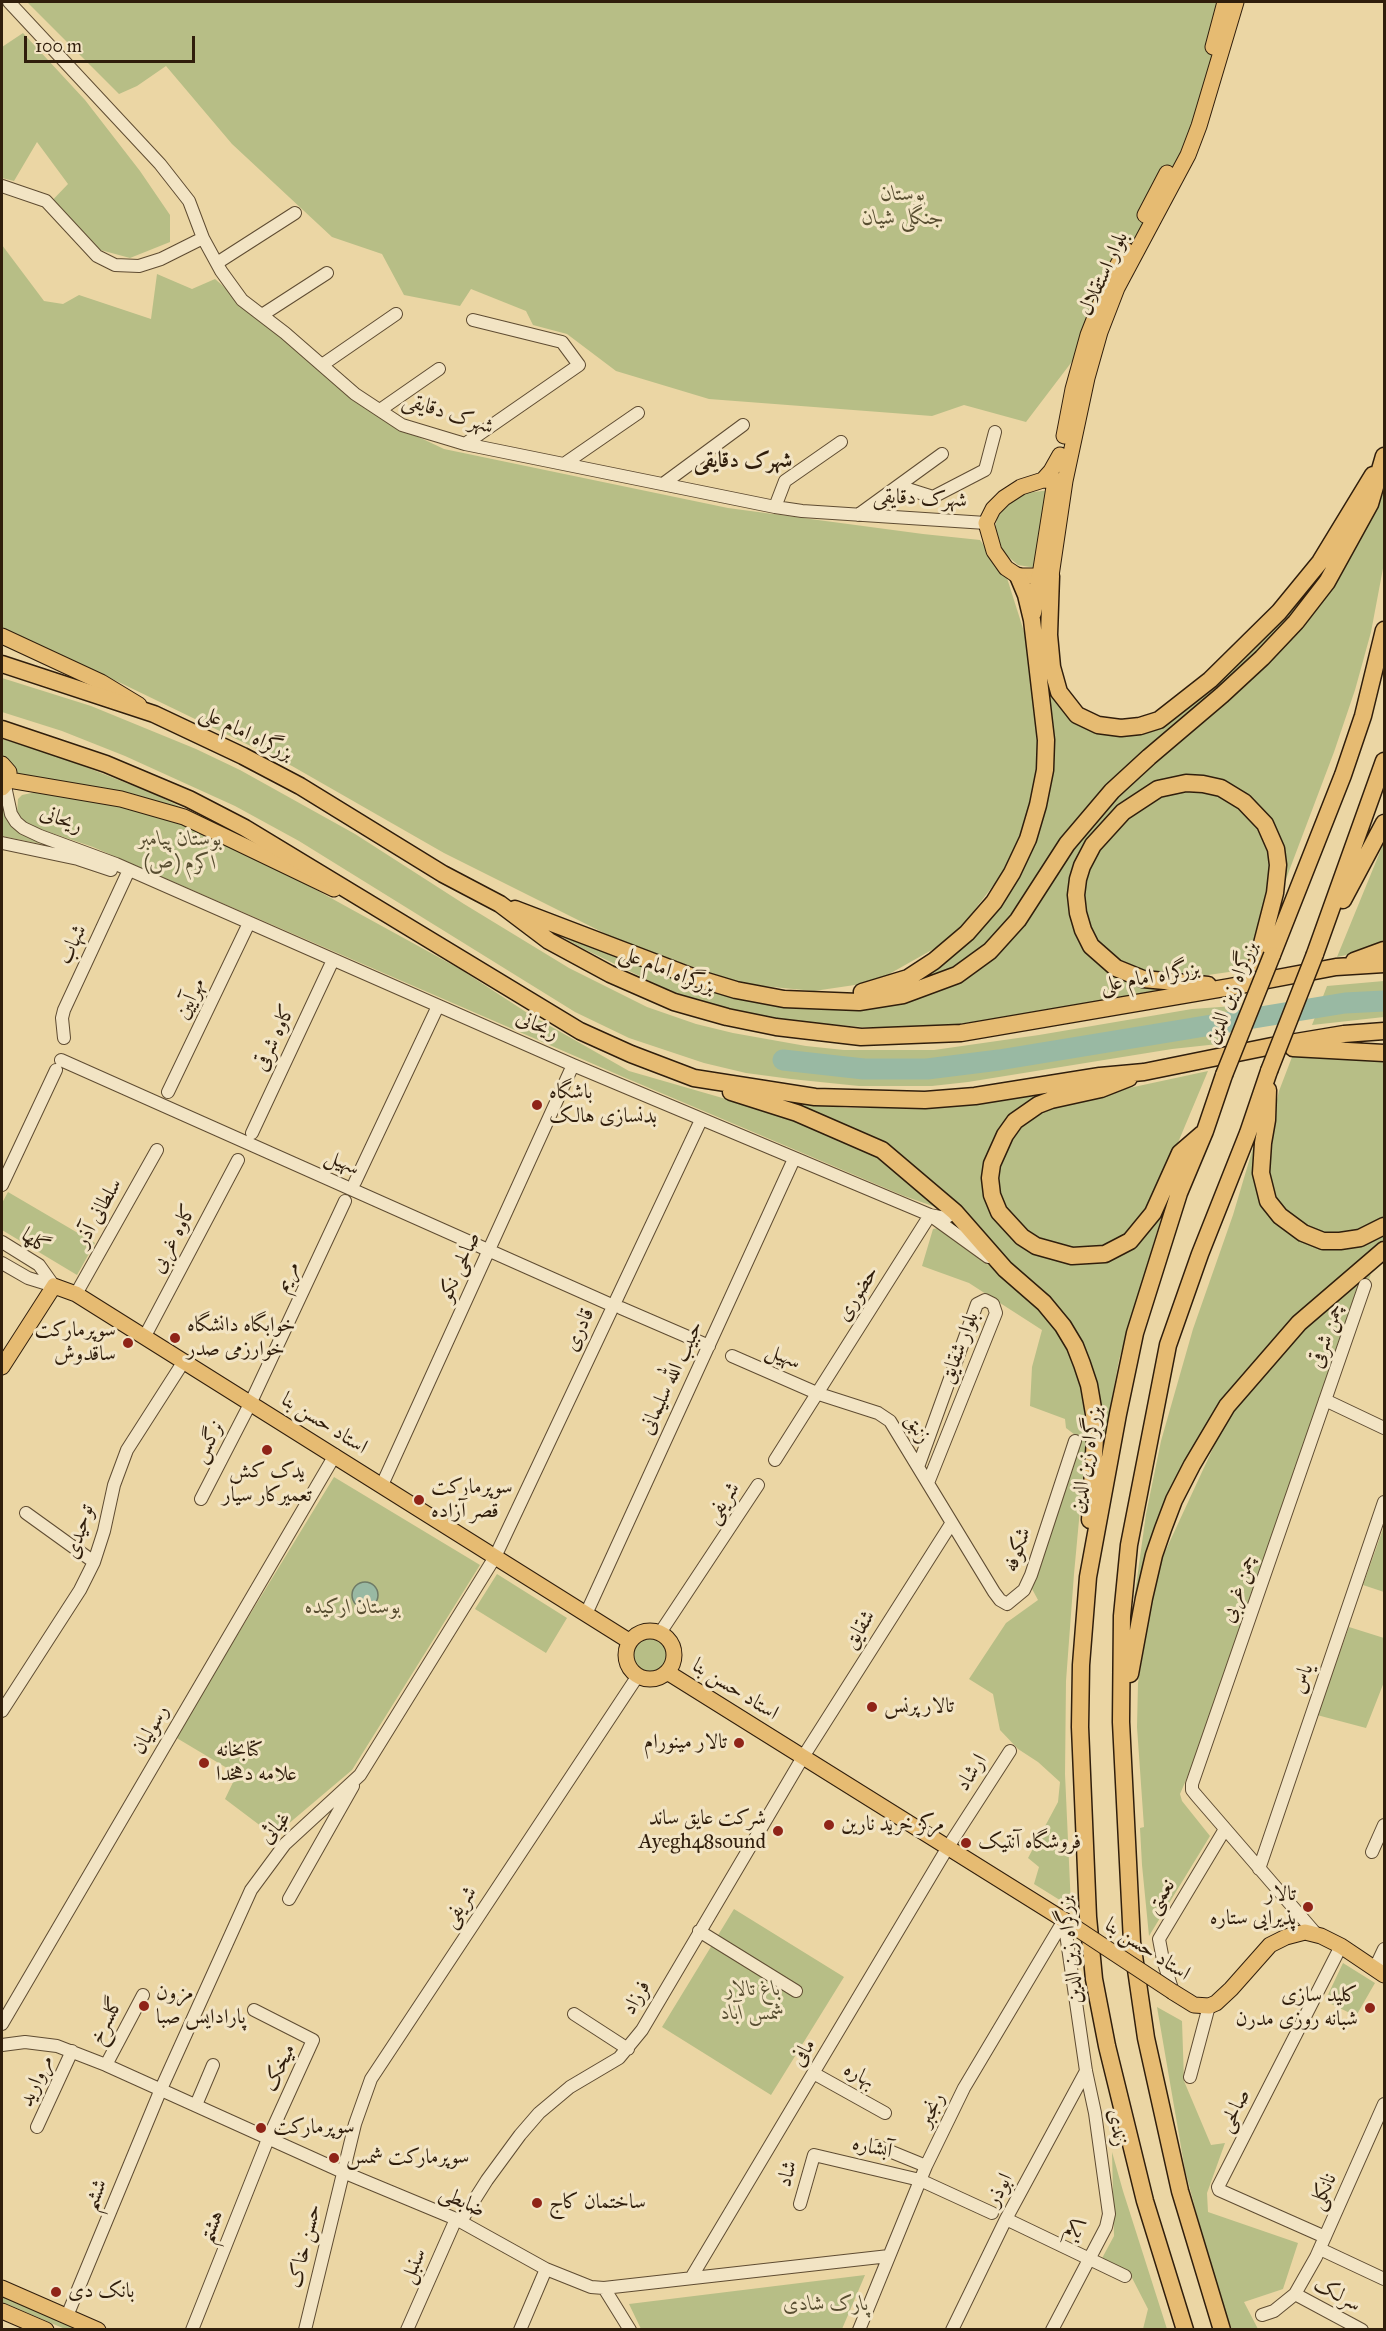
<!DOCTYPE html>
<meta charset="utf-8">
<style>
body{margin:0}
#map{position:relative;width:1386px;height:2331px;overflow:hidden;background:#ebd6a4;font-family:"IM FELL Great Primer",serif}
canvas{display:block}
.frame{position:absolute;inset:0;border:3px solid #301e0c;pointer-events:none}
.scale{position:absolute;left:24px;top:36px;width:171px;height:27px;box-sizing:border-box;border:3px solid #301e0c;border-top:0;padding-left:8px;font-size:18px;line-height:21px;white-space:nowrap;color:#301e0c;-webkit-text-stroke:4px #f2e4c4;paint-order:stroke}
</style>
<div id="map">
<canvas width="1386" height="2331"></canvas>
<div class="frame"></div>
<div class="scale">100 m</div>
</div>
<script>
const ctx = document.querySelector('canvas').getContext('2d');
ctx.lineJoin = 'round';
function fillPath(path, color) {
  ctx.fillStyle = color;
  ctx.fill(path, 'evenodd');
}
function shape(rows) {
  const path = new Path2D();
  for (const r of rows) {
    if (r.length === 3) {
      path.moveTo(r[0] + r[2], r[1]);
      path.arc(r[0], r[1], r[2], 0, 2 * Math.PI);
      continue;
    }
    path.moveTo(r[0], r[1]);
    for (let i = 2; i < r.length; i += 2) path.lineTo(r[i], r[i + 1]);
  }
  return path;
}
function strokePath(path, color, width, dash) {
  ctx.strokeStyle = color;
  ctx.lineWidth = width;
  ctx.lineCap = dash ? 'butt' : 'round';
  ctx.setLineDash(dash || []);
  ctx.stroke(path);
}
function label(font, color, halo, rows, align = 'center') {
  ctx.font = font + ' "IM FELL Great Primer",Amiri,serif';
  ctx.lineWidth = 6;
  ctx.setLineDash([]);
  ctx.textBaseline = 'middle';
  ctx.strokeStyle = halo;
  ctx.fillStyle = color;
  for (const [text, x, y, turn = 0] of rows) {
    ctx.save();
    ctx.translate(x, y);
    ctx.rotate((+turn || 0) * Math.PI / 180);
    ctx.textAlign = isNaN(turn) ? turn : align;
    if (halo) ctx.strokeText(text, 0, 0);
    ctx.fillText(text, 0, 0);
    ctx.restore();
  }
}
fillPath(shape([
 [27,2,1239,2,1210,109,1096,330,1026,422,964,405,932,416,709,399,616,371,567,334,533,325,526,311,471,289,460,306,404,295,382,254,332,237,232,144,166,66,137,86,119,94],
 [23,33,85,100,140,171,170,215,170,242,130,258,82,245,45,208,68,184,37,142,14,181,2,178,2,47],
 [2,245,44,301,63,304,79,295,151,319,157,274,192,289,215,279,333,381,389,423,444,449,728,508,923,534,980,540,1007,578,1033,660,1040,754,1018,853,953,938,875,982,814,991,742,984,624,943,444,853,292,766,100,673,2,630],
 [1050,490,1036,568,1018,565,1005,554,998,540,995,528,998,515,1009,501,1018,494],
 [1384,492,1384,563,1371,632,1355,690,1334,752,1283,887,1283,865,1244,794,1154,785,1074,871,1095,958,1180,987,981,1021,934,1027,861,1027,762,1018,690,999,660,986,584,949,523,915,799,1006,960,979,1088,824,1342,569],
 [1325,562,1332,564,1286,625,1042,872,990,945,942,977,906,983,951,953,1037,823,1040,666,1038,586,1048,587,1045,652,1086,728,1102,734,1122,736,1146,731],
 [2,678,91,706,196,749,240,770,355,834,464,904,569,968,647,1007,696,1024,733,1033,806,1046,844,1050,934,1050,1039,1035,1192,1009,1234,1006,1218,1044,1172,1049,968,1082,932,1086,859,1086,791,1079,746,1073,704,1063,629,1038,575,1012,299,841,235,806,125,756,62,731,2,712],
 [2,739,55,755,152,793,208,820,283,860,211,824,18,775,14,766,2,757],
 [1179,789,1208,791,1244,808,1267,840,1274,870,1250,969,1194,977,1136,972,1098,945,1083,913,1084,878,1102,841,1145,803],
 [36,792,88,800,167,816,249,853,460,969,529,1014,629,1071,816,1125,861,1144,947,1211,904,1196,621,1076,93,847,25,824,17,814,18,799,22,795],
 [2,797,4,807,51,846,2,836],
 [1384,842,1384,947,1337,957],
 [1384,981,1384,1017,1312,1025,1327,986],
 [1357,1055,1384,1057,1384,1221,1371,1229,1323,1236,1290,1218,1269,1192,1267,1141,1279,1091,1292,1057],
 [1208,1071,1177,1145,1139,1225,1112,1244,1086,1252,1045,1244,1017,1226,998,1195,997,1168,1010,1135,1041,1109,1078,1099],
 [1103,1084,1027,1106,984,1186,1037,1250,1133,1244,1184,1154,1161,1218,1119,1360,1098,1474,1102,1434,1056,1306,1035,1283,1009,1262,919,1171,753,1097,846,1108,915,1108,975,1104],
 [1263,1114,1257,1180,1309,1241,1384,1232,1384,1242,1287,1327,1161,1514,1134,1600,1146,1514,1161,1441,1193,1329,1233,1215],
 [8,1192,95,1243,77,1275,2,1230,2,1203],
 [938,1228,997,1271,1044,1311,1063,1339,1082,1390,1087,1434,1074,1574,1066,1681,1065,1774,1071,1907,1034,1884,1039,1867,1028,1858,1058,1802,1060,1782,1038,1762,1018,1749,1000,1730,993,1694,969,1679,1006,1623,1038,1600,1031,1587,1079,1438,1066,1428,1065,1419,1030,1406,1032,1367,1042,1330,969,1283,922,1266,933,1229],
 [1371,1274,1295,1471,1208,1729,1180,1794,1182,1801,1210,1836,1149,1936,1142,1865,1140,1828,1144,1827,1137,1727,1138,1683,1157,1569,1227,1418,1307,1326],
 [334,1477,480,1565,352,1770,274,1836,225,1799,237,1774,175,1737],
 [1384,1526,1384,1592,1363,1585],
 [497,1574,567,1618,546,1653,475,1609],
 [1349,1627,1384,1638,1384,1682,1366,1728,1317,1715],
 [650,1655,19],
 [734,1909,844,1977,771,2095,662,2027],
 [1343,1963,1375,1983,1356,2016,1325,2001],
 [1157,2007,1182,2021,1184,2081,1211,2145,1225,2143,1207,2193,1208,2212,1298,2243,1283,2289,1244,2302,1258,2329,1232,2329,1218,2295,1185,2170],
 [1112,2152,1123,2191,1167,2329,1143,2329,1148,2309,1130,2274,1100,2262,1114,2236],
 [865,2275,842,2329,641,2329,629,2304],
 [2,2296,80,2329,65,2329,2,2302]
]), '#b7be86');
const water = shape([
 [365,1595,13]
]);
fillPath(water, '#99b9a3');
strokePath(water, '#6f7b67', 1.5);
strokePath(shape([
 [783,1060,864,1069,927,1069,999,1060,1345,1003,1384,1001]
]), '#99b9a3', 21);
const minor = shape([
 [9,2,160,164,189,201,203,238,221,271,242,300,285,333,355,394,402,425,465,444,775,507,802,511,986,523],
 [2,186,46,201,97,256,115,265,139,266,161,259,203,238],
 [217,263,295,213],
 [262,315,327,273],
 [322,365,396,314],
 [380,410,439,369],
 [465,444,579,365,562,342,473,320],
 [564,464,638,413],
 [663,484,743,425],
 [898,486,933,497,985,470,995,432],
 [775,507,785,481,841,442],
 [858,515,942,454],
 [5,786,11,814,16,822,23,828,40,836,116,864,573,1065,930,1215,945,1218,955,1212],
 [2,843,78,859,111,870],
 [64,1038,62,1018,64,1010,129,870],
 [61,1060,607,1303],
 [168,1092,249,923],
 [252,1133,333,960],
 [355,1182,438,1006],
 [2,1185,56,1070],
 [934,1218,988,1257],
 [2,1242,39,1265,54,1286],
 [2,1263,28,1278,54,1286],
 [76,1294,157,1150],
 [621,1308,709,1346],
 [145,1336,238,1160],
 [732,1356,819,1394,878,1413,890,1421,994,1592,1000,1600,1007,1604,1024,1590,1031,1575,1075,1441],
 [1325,1400,1384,1428],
 [775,1460,930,1215],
 [918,1467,977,1304,985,1300,993,1304,996,1313,928,1483],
 [382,1485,573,1065],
 [201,1499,251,1402,345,1201],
 [26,1513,94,1562],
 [586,1614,794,1159],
 [660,1633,758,1485],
 [2,1711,80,1590,94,1562,104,1531,114,1485,127,1450,184,1361],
 [1372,1852,1384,1825],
 [1259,1869,1384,1502],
 [289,1899,353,1786],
 [699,1931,796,1991],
 [1317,1935,1196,1795,1192,1790,1192,1784,1365,1285],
 [1375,1968,1384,1949],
 [1173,1992,1163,1960,1159,1939,1225,1829],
 [574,2014,628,2049],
 [2,2024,335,1455],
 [2,2045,25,2042,57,2046,106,2065,343,2172,456,2219,546,2269,591,2287,604,2288,889,2256],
 [106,2065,143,1995],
 [815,2074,885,2113],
 [1190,2077,1209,2006],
 [196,2105,213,2065],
 [37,2127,72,2051],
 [877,2146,926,2166],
 [800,2204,814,2155,920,2180,992,2213],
 [1006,2219,1125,2276],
 [461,2221,487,2180,520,2135,539,2113,570,2087,619,2058,642,2030,803,1757,951,1524],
 [1325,2237,1219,2190,1218,2187,1341,1946],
 [1320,2249,1384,2279],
 [691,2278,948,1847,1010,1751],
 [604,2288,630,2330],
 [1295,2294,1362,2330],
 [1262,2315,1274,2311,1295,2294,1316,2257,1384,2104],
 [67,2316,161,2089,251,1890,285,1844,360,1775,495,1557,701,1120],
 [192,2330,268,2139,313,2040,254,2010],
 [305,2330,355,2124,371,2079,637,1677],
 [407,2330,456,2219],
 [520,2330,546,2269],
 [859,2330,926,2166,964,2088,1064,1920],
 [952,2330,1006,2219,1086,2071],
 [1052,2330,1106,2227,1109,2214,1095,2113,1086,2071,1064,1920]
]);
const major = shape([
 [1213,47,1225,2],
 [1145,215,1167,173],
 [1064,436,1073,389,1088,335,1111,277,1126,250],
 [1043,480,1051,471,1060,455],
 [1065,481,1043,480,1021,487,1004,498,993,509,986,523,994,551,1006,568,1018,576,1051,576,1065,481,1087,378,1100,332,1117,288,1188,155,1199,126,1236,2],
 [1040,575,1054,487],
 [2,636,101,682,139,705],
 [2,764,9,772,9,780,2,788],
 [9,780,121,799,184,817,334,889],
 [2,1367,54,1286,76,1294,629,1641],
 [650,1655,24],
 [667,1672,1064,1920],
 [1173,1992,1194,2005,1209,2006,1216,2003,1231,1989,1270,1945,1286,1937,1305,1932,1321,1936,1341,1946,1384,1975],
 [2,2288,98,2330],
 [2,2311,46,2330]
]);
const highway = shape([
 [1051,576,1049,635,1052,667,1059,692,1077,715,1098,725,1121,728,1140,726,1159,720,1210,680,1279,612,1320,562,1373,475],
 [1033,613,1040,575],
 [2,664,154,714,243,756,300,786,443,874,500,904,549,941,610,974,674,1002,727,1017,776,1027,861,1037,961,1033,1230,987,1336,967,1384,964],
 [2,729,106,764,189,799,245,828,580,1031,631,1054,694,1078,815,1097,925,1100,975,1096,1100,1076,1144,1072,1272,1046,1344,1034,1384,1031],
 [1343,900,1384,823],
 [515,909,693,977,736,990,784,999,859,1002,903,995,957,975,990,951,1018,920,1067,844,1112,791,1149,757,1222,695,1262,658,1296,622,1327,582,1370,504,1384,456],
 [1315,954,1384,761],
 [1272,955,1343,775,1363,716,1384,630],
 [1354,961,1384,950],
 [1208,985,1143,979,1116,968,1091,946,1083,930,1078,913,1076,895,1078,879,1082,866,1093,845,1123,812,1158,789,1186,783,1203,784,1221,788,1244,802,1265,824,1276,849,1278,865,1275,893,1257,963],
 [862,992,908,978,934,961,967,933,994,902,1012,873,1028,839,1038,805,1045,770,1046,740,1032,620,1026,595,1018,576],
 [1293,1048,1384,1053],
 [1129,1078,1101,1089,1051,1100,1038,1105,1015,1121,1005,1135,992,1164,990,1178,992,1195,999,1212,1022,1237,1036,1246,1072,1256,1105,1254,1130,1241,1153,1213,1180,1153,1202,1134],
 [1268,1090,1267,1120,1263,1143,1261,1173,1268,1201,1280,1216,1303,1233,1323,1241,1340,1241,1360,1238,1384,1226],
 [731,1092,797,1113,882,1150,955,1212,1005,1269,1044,1303,1063,1326,1075,1346,1082,1364,1089,1385,1094,1414,1095,1438,1090,1520],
 [1130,1674,1144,1598,1154,1555,1163,1529,1174,1500,1192,1465,1227,1406,1299,1323,1384,1250],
 [1185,2330,1145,2201,1107,2046,1094,1979,1088,1917,1080,1727,1081,1665,1088,1577,1118,1414,1135,1333,1179,1193,1205,1131,1224,1075],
 [1222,2330,1180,2191,1146,2038,1132,1942,1121,1722,1122,1616,1129,1545,1168,1345,1200,1254,1248,1133,1269,1071]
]);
strokePath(minor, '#5f4c32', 14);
strokePath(major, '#301e0c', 17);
strokePath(highway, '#301e0c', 19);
strokePath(minor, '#f2e4c4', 12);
strokePath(major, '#e6bb72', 15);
strokePath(highway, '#e6bb72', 16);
const majorBridge = shape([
 [1064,1920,1173,1992]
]);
const highwayBridge = shape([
 [1269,1071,1315,954],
 [1224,1075,1272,955]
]);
strokePath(majorBridge, '#301e0c', 17, []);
strokePath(highwayBridge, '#301e0c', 19, []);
strokePath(majorBridge, '#e6bb72', 15);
strokePath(highwayBridge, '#e6bb72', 16);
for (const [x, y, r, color] of [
 [537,1105,6,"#8f2418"],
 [175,1338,6,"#8f2418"],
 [128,1343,6,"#8f2418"],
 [267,1450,6,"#8f2418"],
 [419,1500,6,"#8f2418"],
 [872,1707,6,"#8f2418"],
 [739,1743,6,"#8f2418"],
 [204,1763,6,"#8f2418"],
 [829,1825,6,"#8f2418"],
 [778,1831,6,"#8f2418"],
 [966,1843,6,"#8f2418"],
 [1308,1907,6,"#8f2418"],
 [144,2006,6,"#8f2418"],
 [1370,2008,6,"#8f2418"],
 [261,2128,6,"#8f2418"],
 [334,2158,6,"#8f2418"],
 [537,2203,6,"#8f2418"],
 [56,2292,6,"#8f2418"]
]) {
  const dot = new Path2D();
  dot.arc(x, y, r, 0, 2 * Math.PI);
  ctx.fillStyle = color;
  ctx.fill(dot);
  strokePath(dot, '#f2e4c4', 2);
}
label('italic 21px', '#584e31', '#f2e4c4', [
 ["بوستان",903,195],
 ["جنگلی شیان",903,219],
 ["بوستان پیامبر",180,840],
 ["اکرم (ص)",180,864],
 ["بوستان ارکیده",353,1608],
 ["باغ تالار",753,1990],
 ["شمس آباد",753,2014],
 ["پارک شادی",826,2305]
]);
label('21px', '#301e0c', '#f2e4c4', [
 ["بلوار استقلال",1104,274,-65],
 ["شهرک دقایقی",448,414,18],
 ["شهرک دقایقی",920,499,3],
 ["بزرگراه امام علی",246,734,26],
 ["ریحانی",61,820,21],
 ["شهاب",73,945,-65],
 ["بزرگراه امام علی",667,971,21],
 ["بزرگراه امام علی",1150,978,-10],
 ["بزرگراه زین الدین",1232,993,-68],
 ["مهرآیین",191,999,-64],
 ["ریحانی",537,1026,24],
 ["کاوه شرقی",275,1038,-65],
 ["سهیل",342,1163,24],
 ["سلطانی آذر",99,1213,-61],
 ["کاوه غربی",174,1239,-62],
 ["گلها",35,1242,35],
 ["صالحی نکو",460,1267,-66],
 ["مریم",288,1277,-65],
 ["حضوری",858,1294,-58],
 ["قادری",580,1330,-65],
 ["چمن شرقی",1327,1336,-71],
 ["بلوار شقایق",960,1348,-69],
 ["سهیل",783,1357,23],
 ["حبیب الله سلیمانی",672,1378,-65],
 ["استاد حسن بنا",324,1424,32],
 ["زنبق",917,1429,56],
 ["نرگس",209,1442,-63],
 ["بزرگراه زین الدین",1087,1460,-80],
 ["شریفی",723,1503,-56],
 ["توحیدی",80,1532,-73],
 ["شکوفه",1018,1550,-71],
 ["چمن غربی",1239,1589,-71],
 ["شقایق",860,1630,-58],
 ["یاس",1303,1679,-71],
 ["استاد حسن بنا",735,1690,32],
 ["رسولیان",151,1730,-60],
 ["ارشاد",972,1773,-58],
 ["غیاثی",276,1828,-47],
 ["نعمتی",1161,1897,-58],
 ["شریفی",460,1907,-56],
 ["بزرگراه زین الدین",1071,1950,-96],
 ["استاد حسن بنا",1147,1950,33],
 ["فرزاد",637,1998,-60],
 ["گلسرخ",107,2021,-63],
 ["مافی",804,2053,-59],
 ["میخک",280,2068,-65],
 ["بهاره",859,2076,29],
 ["مروارید",37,2081,-65],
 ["رنجبر",932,2110,-64],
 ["صالحی",1235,2111,-63],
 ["زندی",1117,2128,81],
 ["آبشاره",872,2148,13],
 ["شاد",788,2174,-74],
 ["ابوذر",1000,2190,-62],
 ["نانکلی",1324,2192,-66],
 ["ششم",96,2195,-67],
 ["ضابطی",462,2202,25],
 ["هشتم",212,2227,-68],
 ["یکم",1074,2230,26],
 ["حسن خاک",305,2246,-76],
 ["سنبل",414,2266,-66],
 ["سرلک",1337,2295,28]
]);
label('21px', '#301e0c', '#f2e4c4', [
 ["باشگاه",549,1093],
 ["بدنسازی هالک",549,1117],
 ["خوابگاه دانشگاه",187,1326],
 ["خوارزمی صدر",187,1350],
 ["سوپرمارکت",116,1331,"right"],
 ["ساقدوش",116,1355,"right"],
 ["یدک کش",267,1472,"center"],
 ["تعمیرکار سیار",267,1496,"center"],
 ["سوپرمارکت",431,1488],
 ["قصر آزاده",431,1512],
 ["تالار پرنس",884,1707],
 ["تالار مینورام",727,1743,"right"],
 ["کتابخانه",216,1751],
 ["علامه دهخدا",216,1775],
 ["شرکت عایق ساند",766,1819,"right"],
 ["Ayegh48sound",766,1843,"right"],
 ["مرکز خرید نارین",841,1825],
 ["فروشگاه آنتیک",978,1843],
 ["تالار",1296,1895,"right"],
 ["پذیرایی ستاره",1296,1919,"right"],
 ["مزون",156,1994],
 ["پارادایس صبا",156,2018],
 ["کلید سازی",1358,1996,"right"],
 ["شبانه روزی مدرن",1358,2020,"right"],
 ["سوپرمارکت",273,2128],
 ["سوپرمارکت شمس",346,2158],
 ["ساختمان کاج",549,2203],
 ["بانک دی",68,2292]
], 'left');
label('bold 22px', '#301e0c', '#f2e4c4', [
 ["شهرک دقایقی",743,462]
]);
</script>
